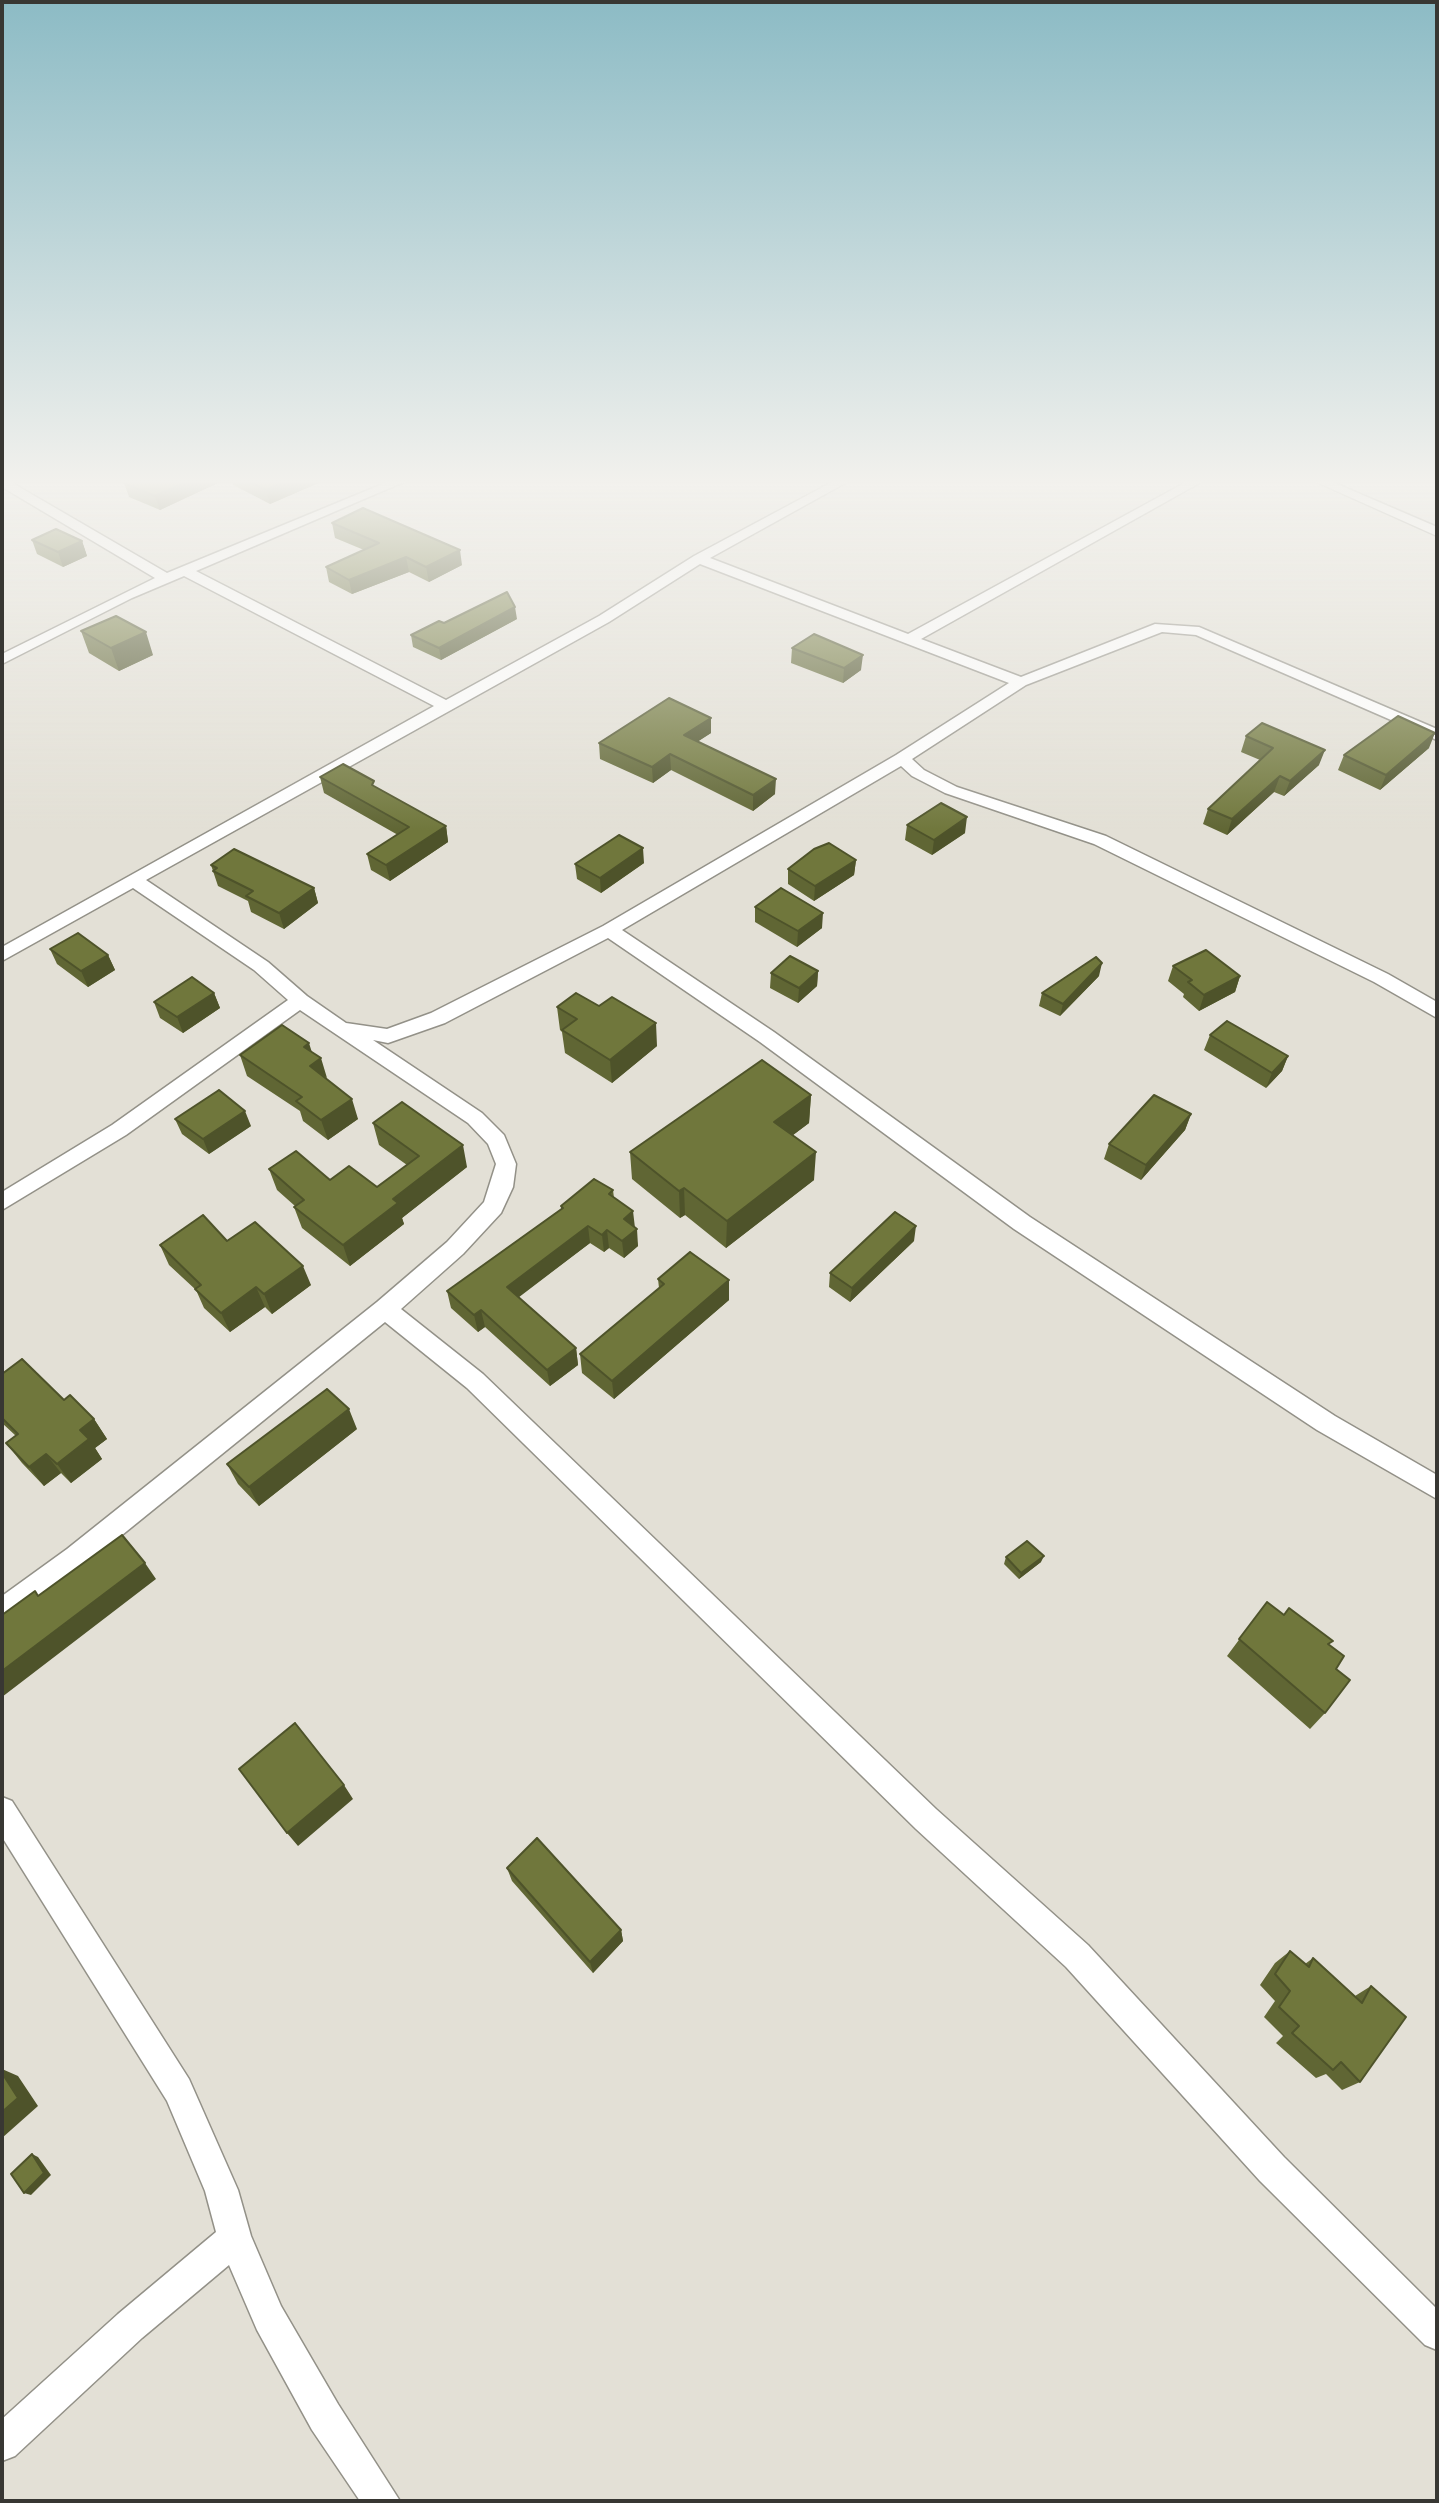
<!DOCTYPE html>
<style>
body{margin:0}
#map{position:relative;width:1439px;height:2503px;overflow:hidden;background:#e3e0d6;font-family:"Alegreya Sans",sans-serif}
canvas{display:block}
.frame{position:absolute;inset:0;border:4px solid #383733;pointer-events:none}
</style>
<div id="map">
<canvas width="1439" height="2503"></canvas>
<div class="frame"></div>
</div>
<script>
const ctx = document.querySelector('canvas').getContext('2d');
ctx.lineJoin = 'round';
function shape(rows) {
  const path = new Path2D();
  for (const r of rows) {
    path.moveTo(r[0], r[1]);
    for (let i = 2; i < r.length; i += 2) path.lineTo(r[i], r[i + 1]);
  }
  return path;
}
function strokePath(path, color, width, dash) {
  ctx.strokeStyle = color;
  ctx.lineWidth = width;
  ctx.lineCap = dash ? 'butt' : 'round';
  ctx.setLineDash(dash || []);
  ctx.stroke(path);
}
function fillPath(path, color) {
  ctx.fillStyle = color;
  ctx.fill(path, 'evenodd');
}
const minor = shape([
 [2,481,9,481,167,573,390,481,406,481,196,571,446,700,599,616,694,556,834,481,849,481,710,558,908,634,1188,481,1203,481,921,639,1021,677,1155,624,1199,627,1437,729,1437,740,1196,635,1162,632,1026,685,912,759,924,770,957,787,1106,836,1388,974,1437,1002,1437,1018,1374,982,1094,844,945,793,912,776,901,766,622,930,774,1032,1030,1217,1335,1416,1437,1475,1437,1499,1317,1430,1014,1229,760,1042,608,938,445,1023,388,1043,373,1040,482,1113,504,1135,516,1164,513,1187,501,1213,463,1254,401,1309,483,1374,936,1809,1088,1945,1284,2157,1437,2309,1437,2350,1425,2345,1260,2181,1066,1967,916,1829,467,1388,385,1322,85,1565,2,1623,2,1596,67,1549,377,1302,447,1242,484,1202,496,1164,488,1144,468,1123,300,1010,126,1135,2,1210,2,1192,112,1125,288,1000,254,970,133,888,2,961,2,947,434,706,184,576,132,598,2,664,2,654,155,578,2,487,2,481],
 [700,564,1009,683,896,755,603,926,431,1013,387,1029,346,1023,307,996,268,962,146,880,609,622,700,564],
 [1314,481,1330,481,1437,527,1437,536,1314,481],
 [2,1797,12,1801,189,2079,238,2190,251,2236,281,2306,338,2404,400,2501,360,2501,312,2430,257,2330,229,2265,142,2338,15,2456,2,2461,2,2419,118,2314,216,2232,205,2191,167,2101,2,1837,2,1797]
]);
strokePath(minor, '#939188', 3);
fillPath(minor, '#fff');
fillPath(shape([
 [129,481,222,481,160,510,129,497,124,483],
 [232,481,323,481,270,504,233,485],
 [332,523,462,565,429,582,409,572,352,594,329,582,326,567,364,550,335,538],
 [32,540,82,541,87,556,63,567,37,554],
 [517,619,441,660,413,647,411,635],
 [81,631,153,655,119,671,89,653],
 [792,648,861,670,843,683,791,663],
 [711,718,711,733,698,741,775,794,753,811,671,770,653,783,600,759,599,743],
 [1246,736,1319,765,1284,796,1274,792,1227,835,1203,824,1208,809,1260,760,1241,752],
 [1429,748,1380,790,1338,770,1344,755],
 [320,777,375,787,446,826,448,842,390,881,371,870,367,854,398,835,324,793],
 [907,825,965,833,932,855,905,840],
 [856,860,854,875,814,901,788,884,788,869],
 [644,863,601,893,577,879,575,864],
 [211,865,314,888,318,903,284,929,251,912,248,901,218,886],
 [755,907,822,928,797,947,755,922],
 [50,949,108,955,115,970,88,987,57,964],
 [1173,966,1240,976,1235,992,1199,1011,1183,997,1184,994,1168,981],
 [818,971,817,986,798,1003,770,988,771,973],
 [1099,976,1060,1016,1039,1006,1042,993],
 [214,993,220,1008,183,1033,160,1018,154,1002],
 [599,1006,657,1046,612,1083,565,1053,562,1032,560,1030,557,1007],
 [1210,1035,1288,1056,1282,1071,1266,1088,1204,1050],
 [312,1052,327,1079,358,1119,328,1140,303,1121,300,1111,247,1076,240,1055],
 [811,1095,809,1123,793,1135,814,1180,726,1248,685,1215,680,1218,632,1179,630,1152],
 [1191,1114,1185,1130,1141,1180,1104,1159,1109,1144],
 [175,1119,251,1126,209,1154,182,1134],
 [373,1123,467,1167,402,1218,404,1224,350,1266,302,1228,294,1207,295,1206,277,1190,269,1169,377,1187,407,1165,379,1145],
 [613,1190,614,1198,634,1227,638,1246,624,1258,609,1248,604,1252,590,1243,518,1297,576,1348,578,1365,550,1386,485,1327,478,1332,451,1308,447,1291,561,1209,561,1206],
 [227,1241,311,1285,272,1314,265,1307,230,1332,204,1308,196,1290,169,1265,160,1245],
 [914,1241,850,1302,829,1287,830,1273],
 [658,1279,729,1280,729,1300,614,1399,582,1373,580,1354,659,1288],
 [2,1374,64,1400,94,1419,107,1439,95,1448,102,1459,71,1483,61,1473,44,1486,22,1463,6,1443,16,1436,2,1423],
 [357,1429,259,1506,238,1484,227,1464],
 [1006,1557,1041,1562,1019,1579,1004,1564],
 [1267,1602,1284,1615,1330,1645,1336,1669,1325,1713,1310,1729,1227,1656],
 [507,1868,621,1930,623,1941,593,1973,512,1881],
 [1290,1951,1305,1964,1313,1958,1355,1996,1371,1986,1360,2082,1342,2090,1326,2074,1316,2078,1276,2043,1283,2036,1264,2017,1275,2001,1260,1985,1275,1963]
]), '#606634');
fillPath(shape([
 [188,481,222,481,160,510,155,496],
 [287,481,323,481,270,504,266,490],
 [82,541,87,556,63,567,58,552],
 [460,550,462,565,429,582,426,567],
 [406,557,409,572,352,594,349,580],
 [515,607,517,619,441,660,439,648],
 [146,632,153,655,119,671,111,648],
 [863,655,861,670,843,683,844,668],
 [711,718,711,733,685,750,684,735],
 [1435,733,1429,748,1380,790,1386,775],
 [1325,750,1319,765,1284,796,1290,781],
 [670,754,671,770,653,783,652,767],
 [1280,776,1274,792,1227,835,1232,819],
 [776,779,775,794,753,811,753,795],
 [967,817,965,833,932,855,934,840],
 [446,826,448,842,390,881,386,865],
 [643,848,644,863,601,893,600,878],
 [856,860,854,875,814,901,815,886],
 [314,888,318,903,284,929,279,913],
 [823,913,822,928,797,947,798,931],
 [108,955,115,970,88,987,81,971],
 [1102,963,1099,976,1060,1016,1063,1004],
 [818,971,817,986,798,1003,799,988],
 [1240,976,1235,992,1199,1011,1204,995],
 [214,993,220,1008,183,1033,177,1017],
 [656,1023,657,1046,612,1083,610,1060],
 [309,1043,315,1062,321,1058,327,1078,311,1067,304,1047],
 [1288,1056,1282,1071,1266,1088,1272,1073],
 [811,1095,809,1123,773,1150,774,1122],
 [352,1099,358,1119,328,1140,321,1120],
 [245,1111,251,1126,209,1154,203,1139],
 [1191,1114,1185,1130,1141,1180,1146,1165],
 [463,1145,467,1167,402,1218,404,1224,350,1266,343,1245,393,1199],
 [816,1152,814,1180,726,1248,727,1221],
 [684,1188,685,1215,680,1218,679,1191],
 [633,1211,635,1228,624,1219],
 [588,1226,590,1243,510,1304,507,1287],
 [916,1226,914,1241,850,1302,852,1288],
 [637,1229,638,1246,624,1258,622,1241],
 [607,1230,609,1248,604,1252,602,1235],
 [303,1266,311,1285,272,1314,264,1294],
 [729,1280,729,1300,614,1399,612,1381],
 [256,1287,265,1307,230,1332,221,1313],
 [481,1310,485,1327,478,1332,474,1315],
 [576,1348,578,1365,550,1386,547,1370],
 [349,1409,357,1429,259,1506,249,1487],
 [94,1419,107,1439,95,1448,102,1459,71,1483,57,1464,80,1430],
 [46,1454,61,1473,44,1486,29,1467],
 [1044,1556,1041,1562,1019,1579,1021,1573],
 [145,1563,156,1579,2,1697,2,1671],
 [344,1785,353,1799,298,1846,287,1833],
 [621,1930,623,1941,593,1973,590,1962],
 [2,2069,18,2076,38,2106,2,2138],
 [32,2154,38,2157,51,2175,31,2195,24,2193]
]), '#4e532a');
const building = shape([
 [129,481,188,481,155,496,124,483,129,481],
 [249,481,287,481,266,490,249,481],
 [363,508,460,550,426,567,406,557,349,580,326,567,379,543,332,523,363,508],
 [56,529,82,541,58,552,32,540,56,529],
 [507,592,515,607,439,648,411,635,439,621,444,623,507,592],
 [116,616,146,632,111,648,81,631,116,616],
 [814,634,863,655,844,668,792,648,814,634],
 [669,698,711,718,684,735,776,779,753,795,670,754,652,767,599,743,669,698],
 [1398,716,1435,733,1386,775,1344,755,1398,716],
 [1262,723,1325,750,1290,781,1280,776,1232,819,1208,809,1273,748,1246,736,1262,723],
 [343,764,374,781,372,785,446,826,386,865,367,854,409,827,320,777,343,764],
 [941,803,967,817,934,840,907,825,941,803],
 [619,835,643,848,600,878,575,864,619,835],
 [829,843,856,860,815,886,788,869,814,849,829,843],
 [234,849,314,888,279,913,246,896,253,891,213,871,217,868,211,865,234,849],
 [781,888,823,913,798,931,755,907,781,888],
 [78,933,108,955,81,971,50,949,78,933],
 [1206,950,1240,976,1204,995,1188,982,1192,980,1173,966,1206,950],
 [790,956,818,971,799,988,771,973,790,956],
 [1096,957,1102,963,1063,1004,1042,993,1096,957],
 [192,977,214,993,177,1017,154,1002,192,977],
 [576,993,599,1006,612,997,656,1023,610,1060,562,1030,577,1019,557,1007,576,993],
 [1227,1021,1288,1056,1272,1073,1210,1035,1227,1021],
 [282,1025,309,1043,304,1047,321,1058,310,1066,352,1099,321,1120,296,1101,302,1097,240,1055,282,1025],
 [762,1060,811,1095,774,1122,816,1152,727,1221,684,1188,679,1191,630,1152,762,1060],
 [219,1090,245,1111,203,1139,175,1119,219,1090],
 [1154,1095,1191,1114,1146,1165,1109,1144,1154,1095],
 [402,1102,463,1145,393,1199,398,1203,343,1245,294,1207,304,1200,269,1169,296,1151,330,1180,349,1166,377,1187,419,1156,373,1123,402,1102],
 [594,1179,613,1190,609,1194,633,1211,624,1219,637,1229,622,1241,607,1230,602,1235,588,1226,507,1287,576,1348,547,1370,481,1310,474,1315,447,1291,563,1208,561,1206,594,1179],
 [895,1212,916,1226,852,1288,830,1273,895,1212],
 [203,1215,227,1241,255,1222,303,1266,264,1294,256,1287,221,1313,195,1289,201,1285,160,1245,203,1215],
 [690,1252,729,1280,612,1381,580,1354,664,1284,658,1279,690,1252],
 [22,1359,64,1400,70,1395,94,1419,80,1430,89,1439,57,1464,46,1454,29,1467,6,1443,18,1434,2,1418,2,1374,22,1359],
 [327,1389,349,1409,249,1487,227,1464,327,1389],
 [122,1535,145,1563,2,1671,2,1615,35,1591,38,1596,122,1535],
 [1027,1541,1044,1556,1021,1573,1006,1557,1027,1541],
 [1267,1602,1284,1615,1289,1608,1333,1641,1328,1644,1344,1656,1336,1669,1350,1680,1325,1713,1239,1639,1267,1602],
 [295,1723,344,1785,287,1833,239,1769,295,1723],
 [537,1838,621,1930,590,1962,507,1868,537,1838],
 [1290,1951,1309,1967,1313,1958,1362,2003,1371,1986,1406,2017,1360,2082,1341,2062,1333,2070,1292,2033,1299,2026,1279,2007,1290,1991,1275,1974,1290,1951],
 [2,2073,18,2098,2,2112,2,2073],
 [32,2154,44,2173,24,2193,11,2174,32,2154]
]);
fillPath(building, '#70773c');
strokePath(building, '#4e532a', 2);
const sky = ctx.createLinearGradient(0, 0, 0, 831);
sky.addColorStop(0, '#8cbbc5');
sky.addColorStop(0.58, '#f2f1ed');
sky.addColorStop(1, '#f2f1ed00');
ctx.fillStyle = sky;
ctx.fillRect(0, 0, 1439, 831);
</script>
